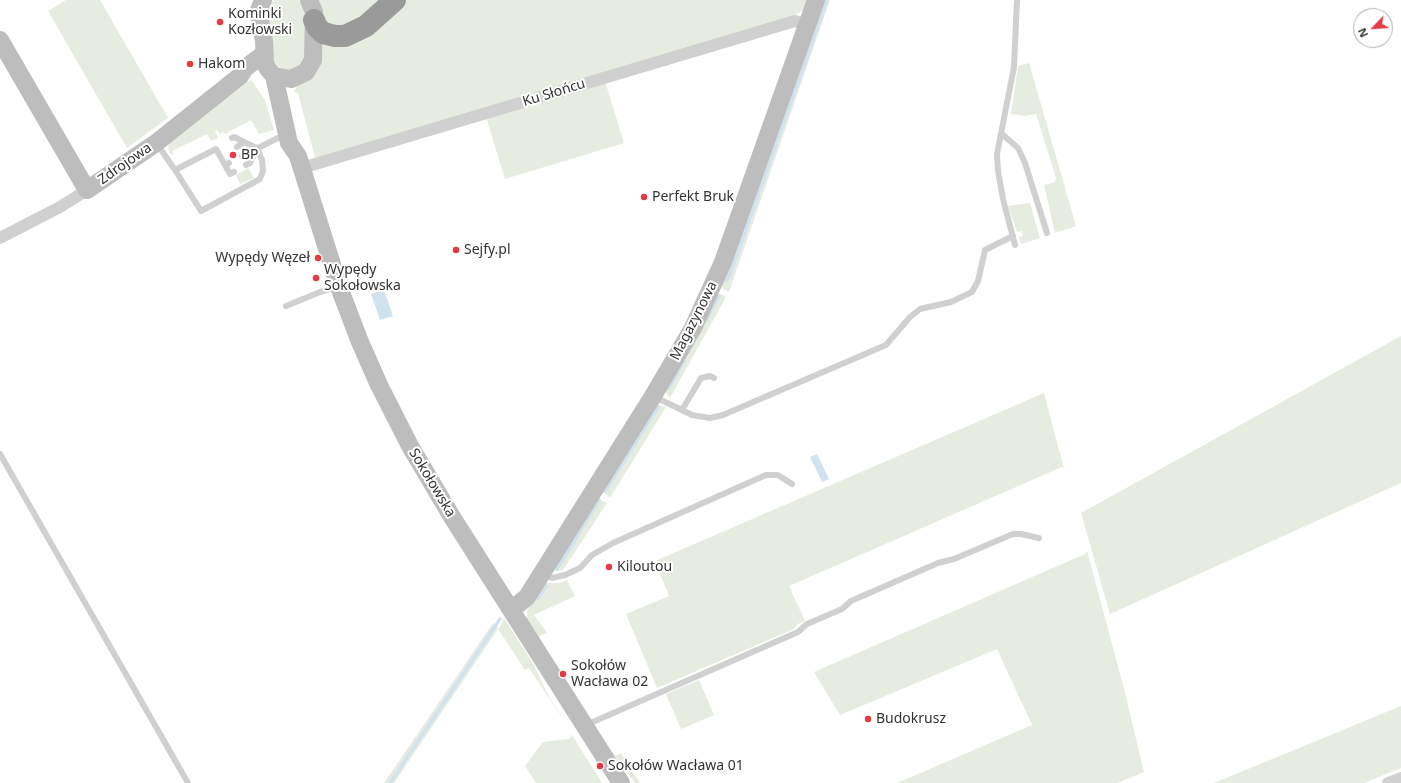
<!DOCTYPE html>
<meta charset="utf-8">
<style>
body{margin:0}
#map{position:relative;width:1401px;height:783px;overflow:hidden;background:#fff;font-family:"Noto Sans",sans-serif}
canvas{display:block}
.north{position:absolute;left:1353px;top:8px;width:40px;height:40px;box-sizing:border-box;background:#fff;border:1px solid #adadad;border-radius:50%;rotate:245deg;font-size:11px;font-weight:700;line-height:16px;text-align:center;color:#333}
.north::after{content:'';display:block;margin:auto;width:14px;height:18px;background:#e63946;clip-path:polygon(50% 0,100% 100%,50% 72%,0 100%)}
</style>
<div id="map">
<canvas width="1401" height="783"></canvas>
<div class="north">N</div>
</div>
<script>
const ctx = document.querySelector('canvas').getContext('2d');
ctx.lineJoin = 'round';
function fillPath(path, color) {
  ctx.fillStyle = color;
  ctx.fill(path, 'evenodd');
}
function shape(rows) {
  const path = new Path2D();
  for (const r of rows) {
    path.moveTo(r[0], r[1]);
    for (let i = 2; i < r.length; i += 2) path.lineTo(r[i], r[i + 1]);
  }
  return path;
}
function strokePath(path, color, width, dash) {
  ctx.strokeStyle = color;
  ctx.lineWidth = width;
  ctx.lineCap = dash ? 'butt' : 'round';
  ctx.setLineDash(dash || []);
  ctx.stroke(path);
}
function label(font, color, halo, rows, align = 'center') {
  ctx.font = font + ' "Noto Sans",sans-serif';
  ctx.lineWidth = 4;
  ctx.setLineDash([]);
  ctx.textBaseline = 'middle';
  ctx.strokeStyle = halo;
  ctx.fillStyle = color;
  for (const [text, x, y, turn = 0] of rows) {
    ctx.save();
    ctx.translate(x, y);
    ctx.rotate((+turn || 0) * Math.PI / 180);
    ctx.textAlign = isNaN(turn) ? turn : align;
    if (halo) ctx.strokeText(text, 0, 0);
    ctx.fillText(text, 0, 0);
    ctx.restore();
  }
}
fillPath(shape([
 [66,0,100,0,168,118,127,148,48,11],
 [274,0,299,0,305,8,305,58,302,64,291,70,280,68,273,60,267,14,270,4],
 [317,0,389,0,346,28,328,24,322,16],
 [407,0,808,0,805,9,790,18,316,161,298,93,294,92,319,44,404,4],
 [823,0,830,0,729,292,723,289,721,284],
 [1029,63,1076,226,1055,233,1044,185,1055,182,1056,178,1036,114,1025,116,1011,114,1018,66],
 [251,80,265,100,274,130,259,134,251,120,225,134,223,132,220,134,217,130,215,131,218,138,211,141,207,134,172,151,174,155,169,153,168,142,244,83],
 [605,81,624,143,505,179,486,117],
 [248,168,254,178,240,184,236,175],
 [1030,203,1040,238,1021,244,1019,237,1023,236,1022,231,1017,232,1008,206],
 [720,294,726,297,670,398,665,392,717,296],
 [1401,336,1401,483,1110,614,1081,513],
 [1044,393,1064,469,1062,467,789,586,805,621,798,624,794,629,657,688,626,614,669,596,655,561],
 [659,405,666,407,610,498,603,491,655,406],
 [598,499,607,503,563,570,556,571,554,568],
 [1087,551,1123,685,1144,772,1118,783,897,783,1032,725,997,649,840,715,814,672,1085,554],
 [567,580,575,596,534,615,547,633,538,637,527,620,527,610,545,583,559,583],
 [504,618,534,665,548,695,566,724,529,668,525,670,498,629,394,783,384,783,493,623,499,629],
 [699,680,714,715,681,729,666,694],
 [1401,706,1401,768,1364,783,1214,783],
 [572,735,602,783,536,783,525,766,543,742,569,739],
 [621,753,622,755,640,783,635,783,615,756]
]), '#e6ecdf');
fillPath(shape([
 [384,290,393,316,380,320,371,294],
 [817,454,829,479,822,482,810,457]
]), '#cfe2ee');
strokePath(shape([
 [726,281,730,274,827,0],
 [706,320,719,296],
 [669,388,684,361],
 [605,491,658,407],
 [557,569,599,500],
 [538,598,546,586],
 [390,783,500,619]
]), '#cfe2ee', 3.5);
strokePath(shape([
 [1002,134,1018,148,1025,163,1047,233],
 [232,138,234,137,244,142],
 [157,144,175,170,216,149,225,165,229,163],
 [237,147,244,142,257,148,250,163,246,165],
 [242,156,278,138],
 [225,165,230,174,234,172],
 [175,170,201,211,260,179,263,171,262,160,257,148],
 [1015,245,1003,199,998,171,997,154,1014,67,1017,0],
 [286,306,320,292,337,287],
 [655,397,692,415,710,418,723,415,886,345,910,317,920,309,951,302,972,292,978,281,985,250,1013,236],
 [682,410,701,378,710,376,714,378],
 [0,454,188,783],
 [543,573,552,578,565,575,580,568,592,555,613,543,766,475,778,475,792,484],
 [586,725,798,632,807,624,842,609,851,601,938,563,954,559,1013,534,1021,534,1039,538]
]), '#d0d0d0', 6);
strokePath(shape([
 [302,168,795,21,807,25],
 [0,238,60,207,87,190],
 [1388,783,1401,778]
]), '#d0d0d0', 12);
strokePath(shape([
 [263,0,259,10,259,16,264,41,265,63,268,69,274,76,291,79,306,72,313,60,314,12,309,0],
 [0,40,87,190,156,143,240,76,245,68,264,54],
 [274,76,289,143,298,156,339,287,360,342,379,385,410,446,452,517,621,783],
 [511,610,527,597,653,396,693,328,723,262,816,0]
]), '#bdbdbd', 18);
strokePath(shape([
 [314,20,317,27,323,33,335,36,345,36,366,26,395,0]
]), '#9a9a9a', 22);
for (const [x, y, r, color] of [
 [220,22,4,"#e63946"],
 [190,64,4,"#e63946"],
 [233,155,4,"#e63946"],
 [644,197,4,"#e63946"],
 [456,250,4,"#e63946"],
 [318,258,4,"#e63946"],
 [316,278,4,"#e63946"],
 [609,567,4,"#e63946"],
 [563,674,4,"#e63946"],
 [868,719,4,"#e63946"],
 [600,766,4,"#e63946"]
]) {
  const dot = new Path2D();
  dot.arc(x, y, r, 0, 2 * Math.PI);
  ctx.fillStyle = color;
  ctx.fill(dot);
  strokePath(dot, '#fff', 1.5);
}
label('14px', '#333', '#fff', [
 ["Kominki",228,14],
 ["Kozłowski",228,30],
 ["Hakom",198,64],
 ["BP",241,155],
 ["Perfekt Bruk",652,197],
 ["Sejfy.pl",464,250],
 ["Wypędy Węzeł",310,258,"right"],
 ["Wypędy",324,270],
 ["Sokołowska",324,286],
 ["Kiloutou",617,567],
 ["Sokołów",571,666],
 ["Wacława 02",571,682],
 ["Budokrusz",876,719],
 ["Sokołów Wacława 01",608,766]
], 'left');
label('14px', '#333', '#fff', [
 ["Ku Słońcu",554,93,-17],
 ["Zdrojowa",125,164,-35],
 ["Magazynowa",694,321,-63],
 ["Sokołowska",432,483,59]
]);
</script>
